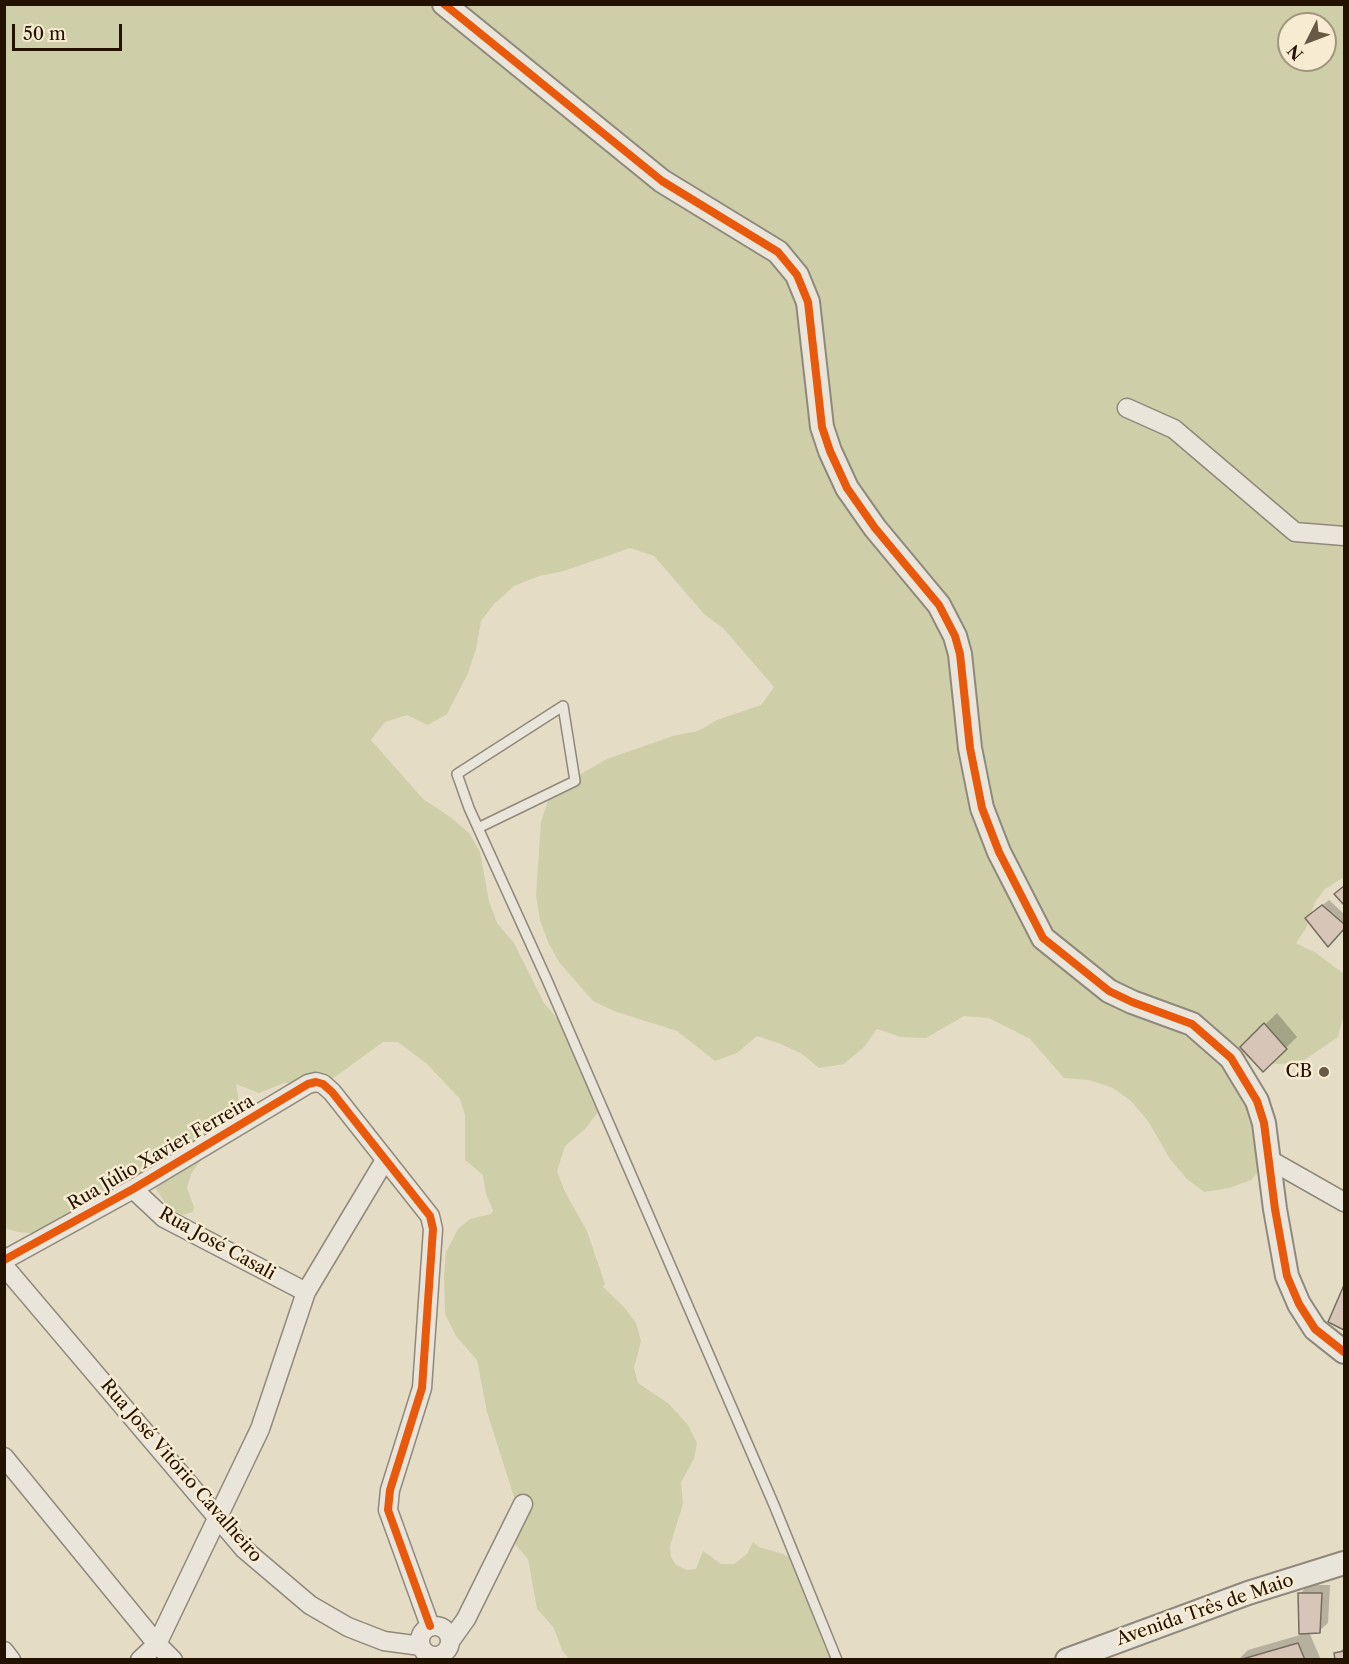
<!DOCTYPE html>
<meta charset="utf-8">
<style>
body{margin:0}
#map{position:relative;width:1349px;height:1664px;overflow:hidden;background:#e5dcc6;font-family:"Libre Caslon Text",serif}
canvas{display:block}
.frame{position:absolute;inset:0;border:6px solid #231200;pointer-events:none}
.north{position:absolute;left:1277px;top:12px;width:60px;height:60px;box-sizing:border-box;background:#f7ecd2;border:2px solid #a2957e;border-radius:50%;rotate:228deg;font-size:16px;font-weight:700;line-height:24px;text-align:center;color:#231200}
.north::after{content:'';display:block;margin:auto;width:21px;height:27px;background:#675945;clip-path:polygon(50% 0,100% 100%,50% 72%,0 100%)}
.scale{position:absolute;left:12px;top:24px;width:110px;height:27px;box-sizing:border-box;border:3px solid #231200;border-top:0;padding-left:8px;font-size:18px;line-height:21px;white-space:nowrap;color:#231200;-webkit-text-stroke:4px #f7ecd2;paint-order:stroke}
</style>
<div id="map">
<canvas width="1349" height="1664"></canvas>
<div class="frame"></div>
<div class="north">N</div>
<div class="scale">50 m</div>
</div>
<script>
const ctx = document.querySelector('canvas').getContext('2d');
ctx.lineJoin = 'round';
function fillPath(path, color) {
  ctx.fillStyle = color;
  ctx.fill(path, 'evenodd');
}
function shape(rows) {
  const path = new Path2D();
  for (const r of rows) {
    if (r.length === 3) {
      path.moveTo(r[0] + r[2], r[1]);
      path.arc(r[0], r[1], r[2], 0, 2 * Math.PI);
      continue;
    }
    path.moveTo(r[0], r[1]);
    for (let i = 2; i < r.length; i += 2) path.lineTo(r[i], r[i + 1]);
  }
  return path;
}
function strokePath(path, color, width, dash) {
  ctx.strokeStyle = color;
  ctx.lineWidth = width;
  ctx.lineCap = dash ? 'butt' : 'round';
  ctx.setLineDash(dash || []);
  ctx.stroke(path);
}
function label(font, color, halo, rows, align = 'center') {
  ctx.font = font + ' "Libre Caslon Text",serif';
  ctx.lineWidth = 5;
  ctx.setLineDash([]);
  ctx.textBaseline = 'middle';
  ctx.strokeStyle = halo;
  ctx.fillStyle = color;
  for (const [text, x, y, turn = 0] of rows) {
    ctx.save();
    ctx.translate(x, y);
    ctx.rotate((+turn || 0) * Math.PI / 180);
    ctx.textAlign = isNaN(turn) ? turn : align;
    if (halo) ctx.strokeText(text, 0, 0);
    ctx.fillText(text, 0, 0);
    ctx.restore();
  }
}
fillPath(shape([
 [5,5,1344,5,1344,877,1325,889,1315,902,1306,928,1296,943,1316,953,1344,974,1344,1014,1338,1037,1300,1063,1277,1064,1251,1060,1200,1026,1160,1021,1208,1050,1234,1080,1255,1112,1265,1163,1251,1180,1229,1188,1204,1192,1187,1179,1170,1159,1148,1121,1131,1101,1113,1088,1089,1080,1064,1078,1030,1039,989,1018,964,1016,926,1038,901,1037,877,1029,864,1047,844,1064,819,1068,802,1054,781,1044,757,1036,737,1053,715,1061,677,1031,614,1011,593,1001,559,962,548,942,540,920,536,895,541,822,549,798,568,781,607,759,673,736,698,731,717,720,761,705,774,687,723,628,705,615,654,556,630,548,564,571,539,576,514,586,494,604,481,621,476,649,468,673,447,714,428,725,407,715,385,722,371,740,423,799,449,816,469,833,480,852,489,901,497,923,514,943,544,1003,578,1043,594,1087,598,1112,585,1129,565,1146,557,1171,565,1192,587,1231,605,1284,603,1287,624,1307,636,1323,641,1341,634,1368,638,1383,669,1404,688,1425,697,1443,694,1459,681,1482,683,1504,670,1546,671,1557,676,1565,687,1570,696,1569,703,1551,721,1564,734,1564,747,1554,753,1542,759,1547,783,1554,800,1563,841,1659,570,1660,562,1650,554,1628,537,1609,528,1559,515,1544,515,1500,487,1412,477,1360,456,1336,445,1314,444,1275,446,1252,458,1229,470,1219,491,1214,493,1210,486,1194,483,1175,465,1160,465,1115,460,1099,426,1063,398,1042,383,1042,335,1077,322,1083,284,1083,259,1093,236,1084,242,1119,233,1134,200,1161,191,1174,187,1188,194,1207,193,1212,182,1215,168,1207,150,1180,116,1199,102,1217,68,1230,43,1234,18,1232,5,1228],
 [1289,24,1325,24,1325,60,1289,60]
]), '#cecea8');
fillPath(shape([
 [1329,900,1344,914,1344,927,1328,945,1312,913],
 [1277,1013,1297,1037,1263,1070,1242,1047],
 [1344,1288,1344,1328,1330,1321],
 [1308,1585,1330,1585,1328,1623,1319,1631,1309,1632,1321,1660,1238,1660,1248,1650,1300,1635,1300,1594],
 [1344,1648,1344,1660,1337,1660,1336,1654]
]), '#0003');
const building = shape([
 [1344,886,1344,905,1334,894,1344,886],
 [1322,905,1344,924,1344,929,1328,947,1305,918,1322,905],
 [1264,1023,1287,1049,1263,1072,1240,1047,1264,1023],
 [1344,1285,1344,1330,1328,1322,1344,1285],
 [1298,1593,1322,1593,1320,1633,1299,1634,1298,1593],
 [1298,1643,1305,1660,1239,1660,1298,1643],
 [1344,1651,1344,1660,1335,1660,1334,1653,1344,1651]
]);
fillPath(building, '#d7c5b8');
strokePath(building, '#746d5f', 1.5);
const service = shape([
 [478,828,575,781,563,706,457,774,469,808,547,980,774,1505,837,1660]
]);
const minor = shape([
 [1127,408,1174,429,1295,532,1344,536],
 [1270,1160,1344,1202],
 [133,1189,164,1218,306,1292],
 [4,1260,133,1189,308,1084,316,1082,323,1084,332,1092,430,1216,433,1229,422,1388,390,1490,388,1510,430,1626],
 [4,1266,244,1549,310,1605,348,1627,384,1641,421,1646],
 [4,1457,157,1644,173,1660],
 [435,1641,15],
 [451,1640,466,1619,523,1504],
 [4,1651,11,1660],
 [140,1660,157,1644,260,1429,306,1292,385,1160]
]);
const tertiary = shape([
 [444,4,662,181,778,252,797,275,808,302,822,427,830,451,847,488,875,528,939,605,955,636,960,654,970,748,982,808,999,852,1043,938,1109,991,1132,1002,1192,1024,1231,1058,1257,1101,1264,1123,1275,1209,1287,1276,1299,1304,1315,1329,1344,1352],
 [1067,1660,1248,1593,1344,1563]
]);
strokePath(service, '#90887a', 12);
strokePath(minor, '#90887a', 21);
strokePath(tertiary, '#90887a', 26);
strokePath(service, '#eae5da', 9);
strokePath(minor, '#eae5da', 18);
strokePath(tertiary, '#eae5da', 22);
strokePath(shape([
 [444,4,662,181,778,252,797,275,808,302,822,427,830,451,847,488,875,528,939,605,955,636,960,654,970,748,982,808,999,852,1043,938,1109,991,1132,1002,1192,1024,1231,1058,1257,1101,1264,1123,1275,1209,1287,1276,1299,1304,1315,1329,1344,1352],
 [4,1260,133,1189,308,1084,316,1082,323,1084,332,1092,430,1216,433,1229,422,1388,390,1490,388,1510,430,1626]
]), '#e8590c', 8);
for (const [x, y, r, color] of [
 [1324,1072,6,"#675945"]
]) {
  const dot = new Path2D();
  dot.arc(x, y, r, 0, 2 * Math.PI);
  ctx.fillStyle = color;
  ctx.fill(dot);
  strokePath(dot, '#f7ecd2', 2);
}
label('18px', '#231200', '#f7ecd2', [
 ["CB",1312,1072]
], 'right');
label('18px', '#231200', '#f7ecd2', [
 ["Rua Júlio Xavier Ferreira",161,1153,-30],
 ["Rua José Casali",217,1244,29],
 ["Rua José Vitório Cavalheiro",181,1471,49],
 ["Avenida Três de Maio",1205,1610,-19]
]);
</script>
